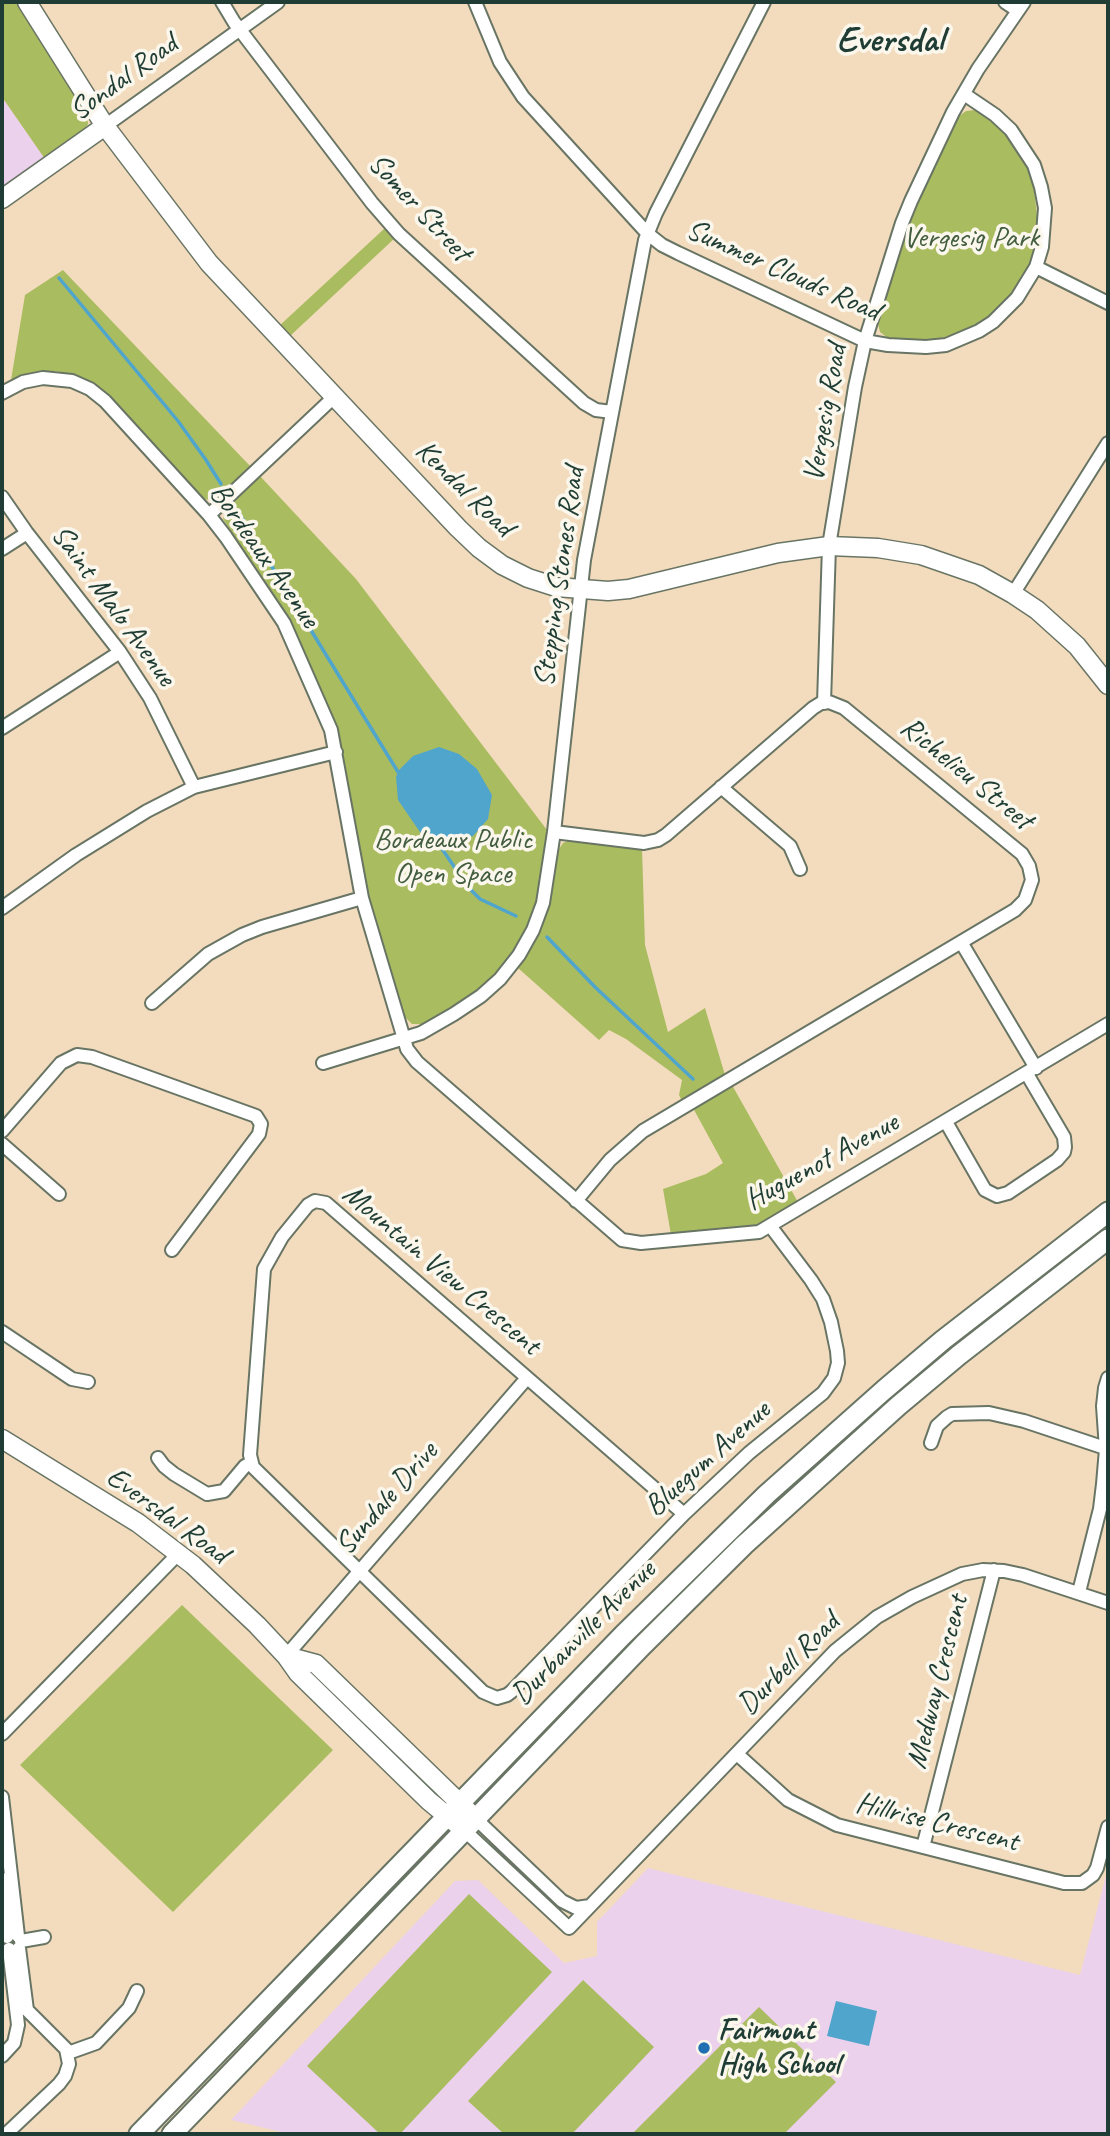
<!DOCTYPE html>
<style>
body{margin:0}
#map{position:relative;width:1110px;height:2136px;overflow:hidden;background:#f3dcbe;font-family:Caveat,sans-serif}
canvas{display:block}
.frame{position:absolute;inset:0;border:4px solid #1f3d34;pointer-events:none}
</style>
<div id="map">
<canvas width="1110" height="2136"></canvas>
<div class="frame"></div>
</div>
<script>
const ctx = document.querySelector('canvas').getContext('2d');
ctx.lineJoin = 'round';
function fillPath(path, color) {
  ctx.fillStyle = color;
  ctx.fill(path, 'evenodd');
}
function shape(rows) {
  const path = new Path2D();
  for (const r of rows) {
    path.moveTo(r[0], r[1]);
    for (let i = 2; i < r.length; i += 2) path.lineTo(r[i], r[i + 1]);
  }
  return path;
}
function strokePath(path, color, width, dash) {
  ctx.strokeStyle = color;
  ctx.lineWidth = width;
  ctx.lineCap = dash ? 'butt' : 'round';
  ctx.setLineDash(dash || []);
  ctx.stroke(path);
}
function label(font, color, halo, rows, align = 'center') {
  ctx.font = font + ' Caveat,sans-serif';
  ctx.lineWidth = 7;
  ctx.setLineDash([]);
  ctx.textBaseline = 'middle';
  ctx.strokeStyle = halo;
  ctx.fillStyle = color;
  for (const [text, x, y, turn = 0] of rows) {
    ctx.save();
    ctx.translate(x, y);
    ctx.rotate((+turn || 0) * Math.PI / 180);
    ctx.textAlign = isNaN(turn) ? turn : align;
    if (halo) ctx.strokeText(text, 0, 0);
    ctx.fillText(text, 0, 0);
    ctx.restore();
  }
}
fillPath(shape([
 [2,97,45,159,2,189],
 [648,1868,1080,1975,1108,1868,1108,2134,290,2134,231,2120,455,1881,478,1880,564,1963,597,1956,597,1922]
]), '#ebd1eb');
fillPath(shape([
 [2,2,18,2,87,114,88,124,84,131,45,159,2,97],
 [975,110,994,122,1008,136,1022,156,1033,182,1038,223,1037,237,1030,263,1017,287,1001,306,980,323,967,330,953,335,928,341,889,339,880,332,877,320,911,216,959,116,966,111],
 [385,228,395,238,289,337,279,326],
 [63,270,251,467,218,499,208,500,201,497,114,402,106,393,87,380,65,373,54,371,32,373,11,380,25,295],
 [260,476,356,579,547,830,542,880,537,903,520,941,501,968,481,988,424,1024,412,1024,402,1014,366,888,343,755,337,729,324,697,290,620,223,519,226,509],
 [570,840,642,848,645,945,668,1032,705,1008,725,1075,682,1101,679,1095,682,1080,626,1039,609,1030,599,1040,518,968,533,946,547,912,559,849,563,843],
 [732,1085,799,1204,761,1223,750,1227,671,1235,663,1189,706,1174,723,1163,693,1108],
 [182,1605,333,1750,173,1912,20,1765],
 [469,1894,552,1972,400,2134,380,2134,307,2066],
 [583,1980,654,2047,572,2134,504,2134,468,2101],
 [759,2007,836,2082,784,2134,632,2134]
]), '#aabc60');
fillPath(shape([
 [439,747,459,754,477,769,492,795,488,819,473,836,457,840,442,841,422,835,398,800,396,777,399,770,413,756],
 [836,2001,877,2011,869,2046,827,2036]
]), '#50a5cc');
strokePath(shape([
 [59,278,178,421,206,460,221,484],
 [239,513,398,772],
 [436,840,468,887,480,899,516,916],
 [547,937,595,987,693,1079]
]), '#50a5cc', 3.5);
const street = shape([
 [222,2,234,22,372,203,399,234,584,403,596,410,612,412],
 [475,2,500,62,523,97,648,234,662,245,678,253,865,341,888,345,926,347,946,345,979,331,993,322,1017,298,1036,267,1042,247,1045,208,1041,187,1034,165,1011,130,995,115,964,94],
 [1005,2,1017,10],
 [105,126,278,2],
 [1036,267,1108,303],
 [2,393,23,382,43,378,72,381,90,389,105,401,209,515,226,537,284,623,331,730,362,898,407,1049,417,1062,622,1240,641,1243,759,1232,1108,1024],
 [2,497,27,533,120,652,150,698,194,787],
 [209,515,334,397],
 [2,549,27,533],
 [1013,594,1108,443],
 [824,703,829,546,855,387,865,341,902,223,911,201,953,112,978,69,1024,2],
 [2,728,120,652],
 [721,787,790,846,800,869],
 [554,832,644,843,658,840,666,835,813,708,821,703,829,702,844,708,1022,854,1029,866,1032,880,1025,900,1015,910,643,1131,610,1160,576,1201],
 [2,908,76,855,147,811,194,787,336,752],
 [961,942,1036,1068],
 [152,1003,208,954,242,935,262,927,362,898],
 [323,1063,421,1033,454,1014,481,996,500,979,519,955,533,930,543,903,554,832,584,560,645,240,656,213,764,2],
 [946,1122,985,1190,997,1196,1008,1193,1057,1160,1064,1152,1065,1147,1064,1137,1027,1074],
 [2,1131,61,1063,77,1055,92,1057,256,1116,261,1124,259,1134,172,1250],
 [2,1144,59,1194],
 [2,1332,72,1379,88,1382],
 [931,1443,937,1426,947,1417,952,1414,989,1413,1024,1421,1108,1449],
 [158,1458,164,1466,174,1474,207,1494,224,1491,245,1466,251,1463],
 [684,1514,326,1203,315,1201,308,1205,282,1237,264,1269,250,1455,253,1467,483,1692,497,1698,507,1695,511,1692,684,1514,749,1453,823,1393,834,1378,838,1363,837,1351,831,1322,823,1299,811,1280,771,1227],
 [1079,1592,1100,1509,1103,1484,1106,1449,1103,1406,1105,1388,1108,1378],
 [286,1656,527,1378],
 [2,1734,179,1553],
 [737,1754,788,1800,837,1825,1064,1883,1082,1883,1093,1875,1097,1868,1108,1827],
 [2,1797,18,1936],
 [475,1818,562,1901,576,1908,590,1906],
 [464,1830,569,1928,835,1651,877,1617,912,1597,949,1580,962,1574,983,1570,1004,1571,1023,1575,1108,1603],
 [923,1847,994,1570],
 [2,1879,7,1937],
 [21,1941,44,1937],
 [68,2053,96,2043,129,2008,137,1991],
 [2,2056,14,2043,18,2025,9,1949],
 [6,2134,59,2084,65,2076,69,2064,66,2049,27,2010,19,1948]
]);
const secondary = shape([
 [27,2,105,126,209,263,458,528,479,548,502,565,528,578,556,587,608,591,629,589,778,553,829,546,878,548,921,555,979,575,1013,594,1037,610,1077,646,1108,685],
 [2,199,105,126],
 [2,1439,138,1523,193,1565,257,1625,286,1656,298,1673,429,1801,464,1830],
 [286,1656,316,1664,475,1818]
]);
const primary = shape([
 [139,2134,623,1635,767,1494,884,1390,943,1340,1108,1212],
 [172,2134,643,1645,744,1545,898,1406,959,1355,1108,1239]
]);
strokePath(street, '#697564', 16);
strokePath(secondary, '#697564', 21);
strokePath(primary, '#697564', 23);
strokePath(street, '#fff', 12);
strokePath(secondary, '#fff', 18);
strokePath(primary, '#fff', 19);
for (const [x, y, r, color] of [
 [704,2048,7,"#1f6fb2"]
]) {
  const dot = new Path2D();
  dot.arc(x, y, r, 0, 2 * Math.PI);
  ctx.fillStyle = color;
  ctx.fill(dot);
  strokePath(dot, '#fbf7ec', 2.5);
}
label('30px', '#1f3d34', '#fbf7ec', [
 ["Sondal Road",124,78,-36],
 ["Somer Street",419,208,47],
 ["Summer Clouds Road",783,271,24],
 ["Vergesig Road",826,413,-80],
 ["Kendal Road",464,489,44],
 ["Bordeaux Avenue",264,556,55],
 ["Stepping Stones Road",560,577,-82],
 ["Saint Malo Avenue",113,606,54],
 ["Richelieu Street",966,774,39],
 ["Huguenot Avenue",822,1162,-29],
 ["Mountain View Crescent",441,1270,40],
 ["Bluegum Avenue",708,1459,-42],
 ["Sundale Drive",387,1499,-49],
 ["Eversdal Road",167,1516,36],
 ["Durbanville Avenue",584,1633,-45],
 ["Durbell Road",789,1664,-45],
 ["Medway Crescent",938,1682,-76],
 ["Hillrise Crescent",937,1823,14]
]);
label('30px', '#425d3f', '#fbf7ec', [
 ["Vergesig Park",971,238],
 ["Bordeaux Public",453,840],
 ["Open Space",453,874]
]);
label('bold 30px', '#1f3d34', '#fbf7ec', [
 ["Fairmont",718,2031],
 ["High School",718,2065]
], 'left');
label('bold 37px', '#1f3d34', '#fbf7ec', [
 ["Eversdal",890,41]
]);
</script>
